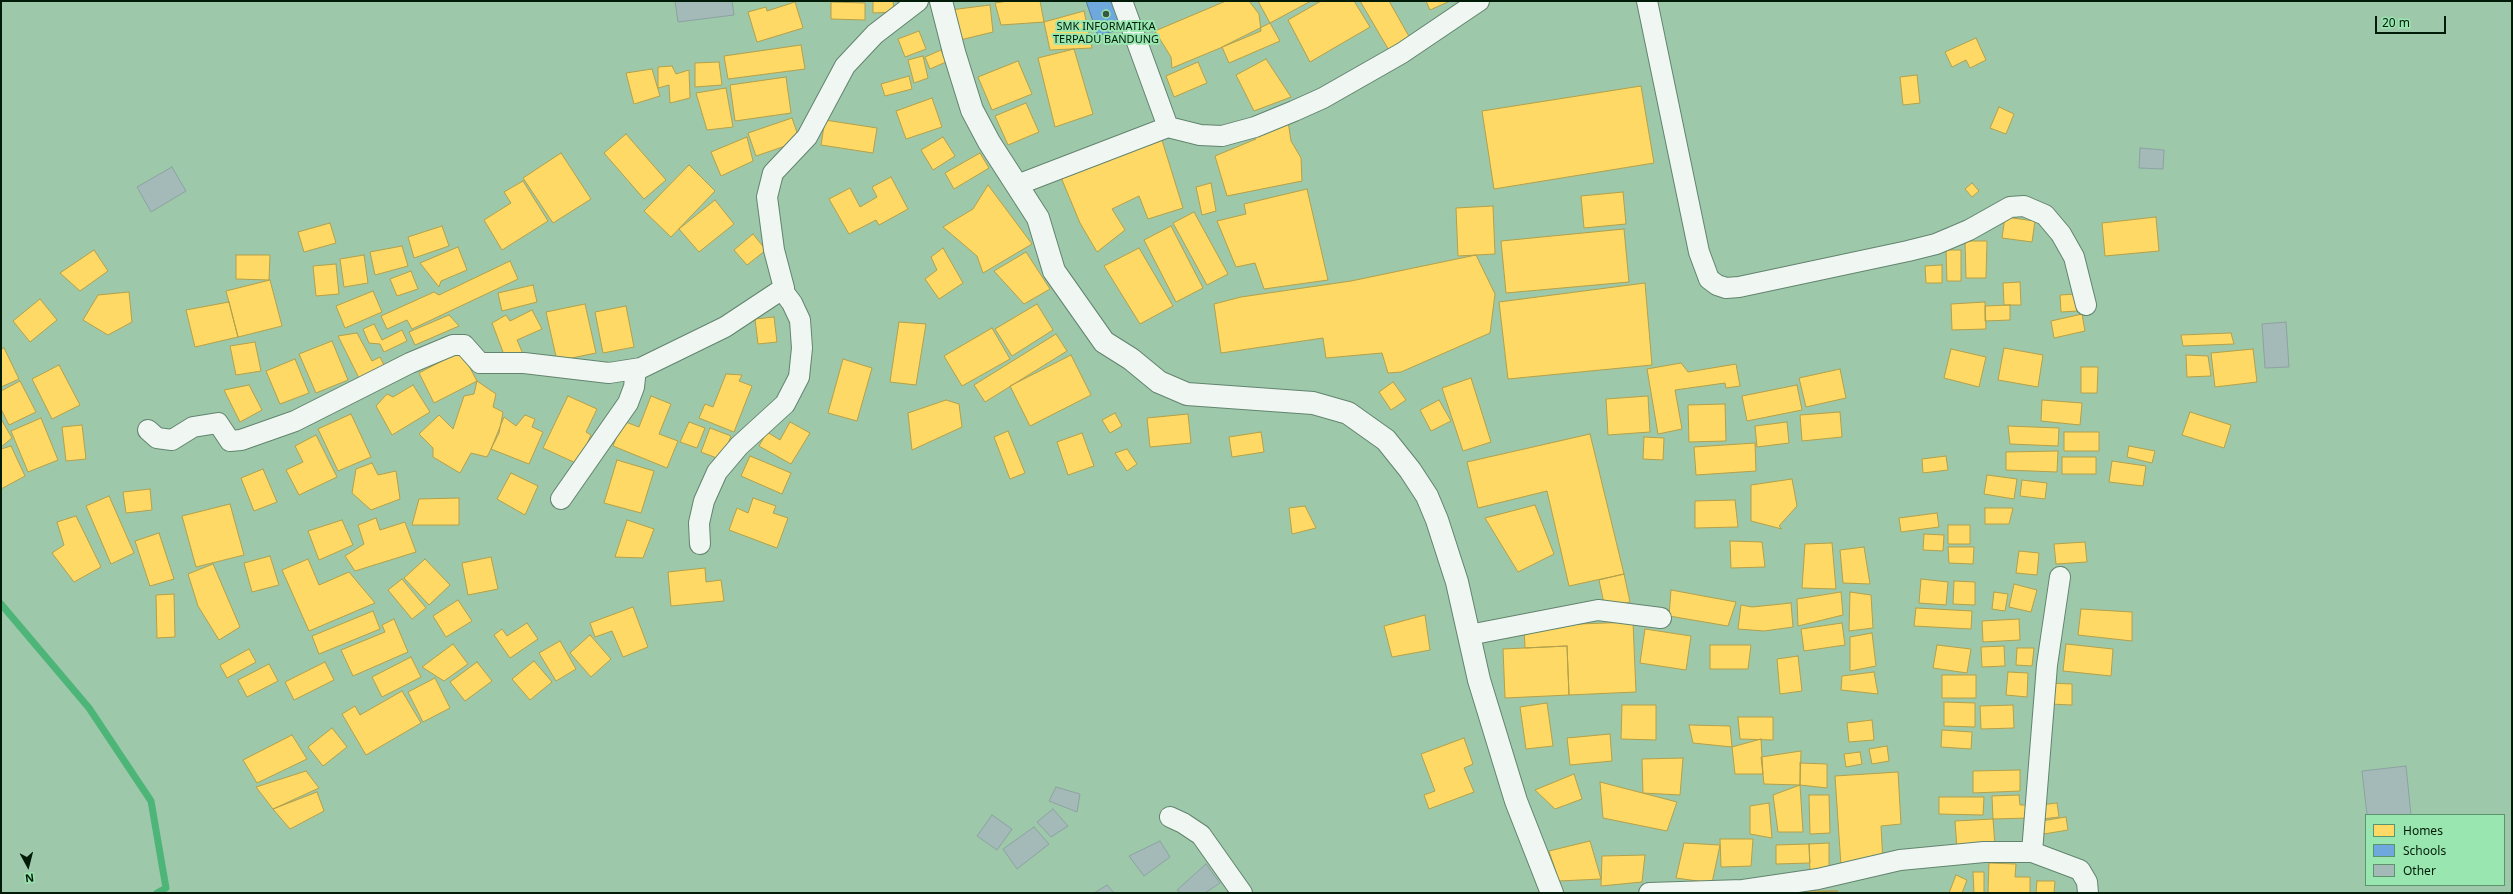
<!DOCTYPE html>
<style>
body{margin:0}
#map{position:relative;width:2513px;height:894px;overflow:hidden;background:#9ec8aa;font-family:"Noto Sans",sans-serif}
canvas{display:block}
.frame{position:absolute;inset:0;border:2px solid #001b08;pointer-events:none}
.legend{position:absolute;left:2365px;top:814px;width:140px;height:72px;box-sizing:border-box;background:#99e6b0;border:1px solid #5c956d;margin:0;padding:5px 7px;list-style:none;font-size:12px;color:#001b08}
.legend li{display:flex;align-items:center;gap:8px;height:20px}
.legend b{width:20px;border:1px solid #5c956d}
.north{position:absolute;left:8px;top:846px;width:40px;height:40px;-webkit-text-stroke:3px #99e6b0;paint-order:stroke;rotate:173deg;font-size:11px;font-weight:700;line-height:16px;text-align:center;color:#001b08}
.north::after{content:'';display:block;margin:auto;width:14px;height:18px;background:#001b08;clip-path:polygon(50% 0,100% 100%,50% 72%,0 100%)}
.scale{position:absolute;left:2375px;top:16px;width:71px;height:18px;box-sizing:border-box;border:2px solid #001b08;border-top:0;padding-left:5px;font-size:12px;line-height:14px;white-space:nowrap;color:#001b08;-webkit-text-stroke:3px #99e6b0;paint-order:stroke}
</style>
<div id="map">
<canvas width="2513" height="894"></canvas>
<div class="frame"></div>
<ul class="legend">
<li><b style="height:11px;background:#ffd966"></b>Homes</li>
<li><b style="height:11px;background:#6fa8dc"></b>Schools</li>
<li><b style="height:11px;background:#a4bab9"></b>Other</li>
</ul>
<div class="north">N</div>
<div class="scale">20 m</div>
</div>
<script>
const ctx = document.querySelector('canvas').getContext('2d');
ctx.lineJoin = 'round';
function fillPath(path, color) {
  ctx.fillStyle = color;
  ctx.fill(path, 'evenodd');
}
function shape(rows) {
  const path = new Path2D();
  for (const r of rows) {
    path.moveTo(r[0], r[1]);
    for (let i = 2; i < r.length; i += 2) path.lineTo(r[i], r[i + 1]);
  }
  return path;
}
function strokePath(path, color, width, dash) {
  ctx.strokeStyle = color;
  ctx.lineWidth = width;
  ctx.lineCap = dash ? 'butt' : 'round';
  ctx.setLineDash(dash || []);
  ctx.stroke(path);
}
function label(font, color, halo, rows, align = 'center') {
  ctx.font = font + ' "Noto Sans",sans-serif';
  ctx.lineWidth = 4;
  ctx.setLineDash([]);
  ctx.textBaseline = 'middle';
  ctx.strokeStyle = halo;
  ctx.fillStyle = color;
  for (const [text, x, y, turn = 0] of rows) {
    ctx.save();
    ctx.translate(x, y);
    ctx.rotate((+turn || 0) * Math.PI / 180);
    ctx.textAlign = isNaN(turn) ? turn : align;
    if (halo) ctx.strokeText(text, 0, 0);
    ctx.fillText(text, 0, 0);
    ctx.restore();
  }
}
const homes = shape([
 [873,1,893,1,894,12,873,13,873,1],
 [1008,1,1040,1,1044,22,1001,25,995,3,1008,1],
 [1226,1,1249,1,1259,14,1261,31,1172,68,1171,57,1155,31,1226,1],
 [1258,1,1311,1,1270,23,1258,1],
 [1321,1,1354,1,1370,27,1310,62,1288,20,1321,1],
 [1360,1,1389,1,1411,40,1390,52,1360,1],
 [1426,1,1450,1,1430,10,1426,1],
 [795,2,803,28,757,42,748,12,766,7,767,11,795,2],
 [831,2,865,3,865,20,831,19,831,2],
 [990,5,993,32,956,41,950,10,990,5],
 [1084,11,1092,48,1050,50,1044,22,1084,11],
 [1270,23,1280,41,1229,63,1222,47,1270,23],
 [919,31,926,49,905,57,898,39,919,31],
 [1976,38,1986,60,1970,68,1966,60,1952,67,1945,52,1976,38],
 [801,45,805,69,728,79,724,56,801,45],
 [1074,49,1093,114,1055,127,1038,58,1074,49],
 [941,50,946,62,930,69,925,57,941,50],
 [923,56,928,78,914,83,908,60,923,56],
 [1266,59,1291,97,1254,111,1236,75,1266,59],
 [1018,61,1032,94,992,110,978,77,1018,61],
 [719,62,722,85,695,87,695,63,719,62],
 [1198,62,1207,83,1174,97,1166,76,1198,62],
 [672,66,676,74,689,70,690,98,670,103,669,85,658,88,658,67,672,66],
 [652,69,660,96,634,104,626,73,652,69],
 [1917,75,1920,103,1903,105,1900,77,1917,75],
 [909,76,912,89,885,96,881,84,909,76],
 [786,77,791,113,735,121,730,85,786,77],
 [1641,86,1654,163,1494,189,1482,111,1641,86],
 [726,88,733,127,707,130,696,93,726,88],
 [932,98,942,127,906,139,896,111,932,98],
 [1026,103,1039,132,1008,145,995,116,1026,103],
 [1999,107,2014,114,2006,134,1990,128,1999,107],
 [792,118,800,141,756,156,748,133,792,118],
 [825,120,877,128,873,153,821,145,825,120],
 [1288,121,1291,141,1301,158,1302,181,1227,196,1215,156,1256,139,1255,131,1288,121],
 [626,134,666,180,644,199,604,153,626,134],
 [747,137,753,161,721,176,711,152,747,137],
 [943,137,955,156,933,170,921,150,943,137],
 [1161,137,1183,208,1148,219,1139,196,1112,209,1125,230,1097,252,1080,223,1060,175,1161,137],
 [561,153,591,199,553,223,523,178,561,153],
 [980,153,989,168,954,189,945,173,980,153],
 [689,165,715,191,671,237,644,211,689,165],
 [891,177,908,209,879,225,876,220,849,234,829,199,850,188,860,207,877,197,872,187,891,177],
 [523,181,548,221,502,250,484,220,511,203,504,192,523,181],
 [1211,183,1216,211,1202,215,1196,187,1211,183],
 [1972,183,1979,191,1972,197,1965,189,1972,183],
 [988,185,1032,244,983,273,977,256,943,227,973,209,988,185],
 [1307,189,1328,280,1264,289,1255,263,1236,267,1217,221,1246,214,1244,204,1307,189],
 [1623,192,1626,224,1584,228,1581,196,1623,192],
 [715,200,734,224,699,252,679,229,715,200],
 [1493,206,1495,254,1458,256,1456,208,1493,206],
 [1194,212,1228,274,1207,285,1173,223,1194,212],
 [2005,217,2035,221,2032,242,2002,238,2005,217],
 [2156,217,2159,251,2105,256,2102,223,2156,217],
 [330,223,336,243,304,252,298,232,330,223],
 [442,226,449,246,414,258,408,237,442,226],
 [1171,226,1203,288,1176,302,1144,240,1171,226],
 [1624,229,1629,282,1506,293,1501,241,1624,229],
 [753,234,766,250,747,265,734,250,753,234],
 [1965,241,1987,241,1986,278,1966,278,1965,241],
 [402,246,408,266,375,275,370,252,402,246],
 [458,247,467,270,441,281,439,287,420,263,458,247],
 [943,248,963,283,939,299,925,279,937,270,931,257,943,248],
 [1139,248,1173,306,1140,324,1104,266,1139,248],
 [94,250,108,271,80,291,60,273,94,250],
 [1946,250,1961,250,1961,281,1947,281,1946,250],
 [1026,252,1050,289,1024,304,994,271,1026,252],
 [236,255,270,255,269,280,236,279,236,255],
 [364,255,368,283,344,287,340,259,364,255],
 [1476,255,1495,294,1490,333,1401,372,1388,373,1382,353,1326,358,1323,338,1221,353,1214,304,1241,297,1351,281,1476,255],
 [510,261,518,279,412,329,407,320,387,329,381,316,434,292,439,295,510,261],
 [336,264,339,294,316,296,313,266,336,264],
 [1942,265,1942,283,1926,283,1925,266,1942,265],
 [411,271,418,289,397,296,390,279,411,271],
 [270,280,282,326,238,337,226,291,270,280],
 [2020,282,2021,305,2004,305,2003,283,2020,282],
 [1645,283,1652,365,1508,379,1499,302,1645,283],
 [533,285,537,302,502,311,498,293,533,285],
 [373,291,382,312,345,328,336,306,373,291],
 [129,292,132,322,108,335,83,320,98,295,129,292],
 [2077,294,2078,311,2061,312,2060,295,2077,294],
 [40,299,57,320,30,342,13,321,40,299],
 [229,302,238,337,195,347,186,310,229,302],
 [1985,302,1986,329,1952,330,1951,304,1985,302],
 [585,304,596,353,557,361,546,312,585,304],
 [1037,304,1053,330,1012,356,995,329,1037,304],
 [2010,305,2010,320,1985,321,1985,306,2010,305],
 [626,306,634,347,603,353,595,312,626,306],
 [532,310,542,329,517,340,523,354,505,357,492,323,506,315,510,321,532,310],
 [2082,314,2085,331,2054,338,2051,321,2082,314],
 [449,315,459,326,415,345,409,332,449,315],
 [774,317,777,342,758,344,755,319,774,317],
 [899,322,926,324,916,385,890,382,899,322],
 [374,324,382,340,402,330,407,341,384,352,380,344,369,343,363,329,374,324],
 [992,328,1010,359,962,386,944,356,992,328],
 [357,333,372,361,380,357,385,367,360,380,338,336,357,333],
 [2231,333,2234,344,2183,346,2181,335,2231,333],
 [1056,334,1067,351,985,402,974,385,1056,334],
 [332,341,348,380,316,393,299,354,332,341],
 [255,342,261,371,236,375,230,346,255,342],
 [4,348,19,379,1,387,1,349,4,348],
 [2004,348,2043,355,2038,387,1998,380,2004,348],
 [1951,349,1986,357,1979,387,1944,378,1951,349],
 [2253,349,2257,382,2215,387,2211,353,2253,349],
 [461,351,477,381,434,403,419,373,461,351],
 [1071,355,1091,395,1030,426,1010,386,1071,355],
 [2186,355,2208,356,2211,376,2187,377,2186,355],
 [295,359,309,393,280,404,266,371,295,359],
 [843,359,872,368,857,421,828,413,843,359],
 [1681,363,1688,372,1736,364,1740,386,1726,388,1725,383,1675,390,1682,429,1658,434,1647,369,1681,363],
 [59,365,80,405,52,419,32,379,59,365],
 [2081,367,2098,367,2097,393,2081,393,2081,367],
 [1840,369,1846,398,1806,407,1799,378,1840,369],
 [726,374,742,375,739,381,752,386,734,432,699,418,705,404,713,407,726,374],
 [1471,378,1491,442,1463,451,1442,388,1471,378],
 [20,381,36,412,9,425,1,409,1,391,20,381],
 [477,381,496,394,493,407,503,412,499,433,487,457,471,453,460,473,433,457,433,448,419,434,439,415,453,429,464,396,474,394,477,381],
 [1393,382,1406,400,1391,410,1379,392,1393,382],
 [249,385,262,410,240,422,224,390,249,385],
 [413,385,430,412,392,435,376,406,387,394,393,397,413,385],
 [1797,385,1802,410,1747,421,1742,396,1797,385],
 [568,396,597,409,586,432,591,435,578,464,543,448,568,396],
 [651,396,671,404,659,434,678,441,667,468,613,446,623,421,639,427,651,396],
 [1648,396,1650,432,1608,435,1606,399,1648,396],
 [946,400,959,404,962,427,912,450,908,413,946,400],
 [1439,400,1451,421,1431,431,1420,410,1439,400],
 [2042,400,2082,403,2080,425,2041,421,2042,400],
 [1725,404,1726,441,1689,442,1688,405,1725,404],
 [1840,412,1842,437,1802,441,1800,415,1840,412],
 [2190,412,2231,425,2224,448,2182,435,2190,412],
 [1115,413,1122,426,1110,433,1102,420,1115,413],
 [351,414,371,457,338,471,318,429,351,414],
 [1188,414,1191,443,1150,447,1147,418,1188,414],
 [525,415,535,419,532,427,543,432,529,464,491,449,504,417,516,426,525,415],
 [41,418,58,460,28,472,11,431,41,418],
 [1,419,12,438,1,447,1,419],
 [689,422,705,428,697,448,680,442,689,422],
 [790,422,810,433,791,464,759,446,767,432,780,440,790,422],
 [1787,422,1789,443,1757,447,1755,426,1787,422],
 [82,425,86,459,66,461,62,427,82,425],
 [2008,426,2059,428,2058,446,2010,444,2008,426],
 [710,428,731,436,722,460,701,452,710,428],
 [1008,431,1025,473,1010,479,994,437,1008,431],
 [1261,432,1264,452,1232,457,1229,437,1261,432],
 [2064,432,2099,432,2099,451,2064,451,2064,432],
 [1082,433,1094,466,1068,475,1057,442,1082,433],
 [1590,434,1624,574,1569,586,1547,491,1478,508,1467,462,1590,434],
 [316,435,337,477,299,495,286,470,303,462,295,446,316,435],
 [1644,437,1664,438,1663,460,1643,459,1644,437],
 [1755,443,1756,471,1696,475,1694,447,1755,443],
 [11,446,25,476,1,489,1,449,11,446],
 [2129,446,2155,451,2152,463,2127,457,2129,446],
 [1127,449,1137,464,1127,471,1115,453,1127,449],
 [2058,451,2057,472,2006,470,2006,452,2058,451],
 [750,456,791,473,782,494,741,476,750,456],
 [1946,456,1948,470,1923,473,1922,459,1946,456],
 [2062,457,2096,457,2096,474,2062,474,2062,457],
 [617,460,654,471,641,513,604,503,617,460],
 [2112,461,2146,466,2143,486,2109,482,2112,461],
 [372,463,378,475,396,471,400,499,371,510,352,493,356,469,372,463],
 [263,469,277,502,254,511,241,478,263,469],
 [511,473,538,486,525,515,497,499,511,473],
 [1987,475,2017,479,2014,499,1984,494,1987,475],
 [1792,479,1797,506,1779,526,1782,529,1751,521,1751,485,1792,479],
 [2022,480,2047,483,2045,499,2020,496,2022,480],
 [150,489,152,510,126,513,123,492,150,489],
 [109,496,134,553,111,564,86,506,109,496],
 [459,498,459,525,412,525,419,499,459,498],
 [753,498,776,506,773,513,788,518,777,548,729,530,737,508,748,513,753,498],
 [1735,500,1738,527,1695,528,1695,501,1735,500],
 [230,504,244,555,196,567,182,516,230,504],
 [1535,505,1554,554,1518,572,1485,518,1535,505],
 [1305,506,1316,528,1292,534,1289,508,1305,506],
 [1985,508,2013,508,2009,524,1985,524,1985,508],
 [1937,513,1939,527,1901,532,1899,518,1937,513],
 [76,516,101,567,74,582,52,553,64,545,57,522,76,516],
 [376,518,380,530,405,522,416,552,355,571,345,556,364,544,358,525,376,518],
 [342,520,353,545,319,560,308,531,342,520],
 [627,520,654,529,643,558,615,557,627,520],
 [1948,525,1970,525,1970,544,1948,544,1948,525],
 [159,533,174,579,150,586,135,541,159,533],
 [1924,534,1944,535,1943,551,1923,550,1924,534],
 [1730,541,1762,542,1765,567,1731,568,1730,541],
 [2085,542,2087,562,2056,564,2054,544,2085,542],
 [1832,543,1836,589,1802,588,1805,544,1832,543],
 [1864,547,1870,584,1843,583,1840,550,1864,547],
 [1948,547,1974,547,1973,564,1949,563,1948,547],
 [2019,551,2039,553,2037,575,2016,573,2019,551],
 [270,556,279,585,252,592,244,563,270,556],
 [491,557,498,589,468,595,462,563,491,557],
 [308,559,319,585,349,572,375,603,309,631,282,570,308,559],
 [425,559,450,585,429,605,404,578,425,559],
 [213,564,240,627,219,640,198,606,188,574,213,564],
 [705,568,706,582,721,580,724,601,671,606,668,572,705,568],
 [1624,574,1630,602,1605,608,1599,580,1624,574],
 [402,579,426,608,412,619,388,590,402,579],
 [1921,579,1948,582,1946,605,1919,603,1921,579],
 [1954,581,1975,582,1975,605,1953,604,1954,581],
 [2014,584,2037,590,2031,612,2009,607,2014,584],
 [1671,590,1736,602,1728,626,1669,616,1671,590],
 [1841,592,1843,615,1798,626,1797,599,1841,592],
 [1850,592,1871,595,1873,628,1849,631,1850,592],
 [1994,592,2008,594,2005,611,1992,609,1994,592],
 [174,594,175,637,157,638,156,595,174,594],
 [458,600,472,621,446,637,433,616,458,600],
 [1791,603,1793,627,1764,631,1738,629,1741,605,1752,607,1791,603],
 [633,607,648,647,623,657,612,631,595,637,590,623,633,607],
 [1916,608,1972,611,1971,629,1914,626,1916,608],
 [2081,609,2132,612,2132,641,2078,635,2081,609],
 [373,611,380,629,319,654,312,636,373,611],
 [1425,615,1430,650,1392,657,1384,626,1425,615],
 [394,619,408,652,353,676,341,650,385,632,382,625,394,619],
 [2019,619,2020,640,1983,642,1982,621,2019,619],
 [1633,622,1636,692,1569,695,1567,646,1525,648,1524,626,1633,622],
 [527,623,538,639,510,658,494,635,502,629,507,636,527,623],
 [1842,623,1845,645,1804,651,1801,629,1842,623],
 [1645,629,1691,636,1686,670,1640,663,1645,629],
 [1872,633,1876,666,1850,671,1850,637,1872,633],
 [590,635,611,659,591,677,570,653,590,635],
 [560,641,576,669,556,681,539,653,560,641],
 [453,644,468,664,444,681,422,667,453,644],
 [2066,644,2113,649,2111,676,2063,671,2066,644],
 [1710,645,1751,645,1748,669,1710,669,1710,645],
 [1937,645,1971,649,1967,673,1933,668,1937,645],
 [1567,646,1569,695,1505,698,1503,649,1567,646],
 [2004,646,2005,666,1982,667,1981,647,2004,646],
 [2017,648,2034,648,2032,666,2016,665,2017,648],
 [249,649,256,662,227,678,220,665,249,649],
 [1798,656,1802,691,1780,694,1777,659,1798,656],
 [411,657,421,677,382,697,372,677,411,657],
 [534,661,552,682,530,700,512,679,534,661],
 [325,662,334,680,294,700,285,682,325,662],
 [477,662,492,681,465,701,450,682,477,662],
 [269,664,278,681,247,697,238,680,269,664],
 [1874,672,1878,694,1841,690,1842,676,1874,672],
 [2008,672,2028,673,2027,697,2006,695,2008,672],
 [1942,675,1976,675,1976,698,1942,698,1942,675],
 [435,678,450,708,423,722,408,692,435,678],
 [2050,683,2072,684,2072,705,2049,704,2050,683],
 [402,691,421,723,366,755,342,714,355,706,360,715,402,691],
 [1944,702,1975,703,1975,727,1944,726,1944,702],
 [1547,703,1553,746,1526,749,1520,707,1547,703],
 [1622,705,1656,705,1656,740,1621,739,1622,705],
 [2013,705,2014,728,1981,729,1980,706,2013,705],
 [1738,717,1773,717,1773,740,1740,739,1738,717],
 [1872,720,1874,740,1849,742,1847,723,1872,720],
 [1689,725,1730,726,1732,747,1693,743,1689,725],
 [332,728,347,747,323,766,308,747,332,728],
 [1942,730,1972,732,1971,749,1941,747,1942,730],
 [1610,734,1612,761,1570,765,1567,738,1610,734],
 [292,735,307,759,257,783,243,760,292,735],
 [1464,738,1473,764,1464,768,1474,792,1429,809,1424,795,1435,791,1421,754,1464,738],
 [1761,739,1763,774,1735,774,1732,747,1761,739],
 [1887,746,1889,761,1872,764,1869,749,1887,746],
 [1801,751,1800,785,1764,784,1761,757,1801,751],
 [1860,752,1862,764,1846,767,1844,754,1860,752],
 [1683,758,1680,795,1643,793,1642,759,1683,758],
 [1800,763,1827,764,1827,788,1800,785,1800,763],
 [2020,770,2020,791,1973,793,1973,771,2020,770],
 [306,771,319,788,273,809,256,787,306,771],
 [1898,772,1901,824,1881,826,1883,863,1841,866,1835,776,1898,772],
 [1574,774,1582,799,1555,809,1535,790,1574,774],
 [1600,782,1677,802,1667,831,1603,818,1600,782],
 [1800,785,1803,832,1778,832,1773,795,1800,785],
 [317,792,324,811,290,829,273,809,317,792],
 [1809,795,1829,795,1830,833,1810,834,1809,795],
 [2019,795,2020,805,2029,805,2029,818,1993,819,1992,796,2019,795],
 [1939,797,1984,797,1983,815,1939,814,1939,797],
 [1769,803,1772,838,1750,834,1750,806,1769,803],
 [2057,803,2059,817,2042,819,2040,805,2057,803],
 [2066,817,2068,830,2044,834,2041,821,2066,817],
 [1993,819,1995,846,1957,848,1955,821,1993,819],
 [1720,839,1753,839,1751,866,1721,867,1720,839],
 [1590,841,1601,879,1559,881,1549,851,1590,841],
 [1684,843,1720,845,1712,883,1676,878,1684,843],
 [1829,843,1829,873,1810,873,1809,844,1829,843],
 [1809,844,1810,863,1776,864,1776,845,1809,844],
 [1645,855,1642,882,1601,886,1602,856,1645,855],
 [1989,863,2016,864,2015,877,2030,877,2030,893,1988,893,1989,863],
 [1973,872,1984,872,1984,893,1974,893,1973,872],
 [1956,875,1967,880,1962,893,1949,893,1956,875],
 [2037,881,2055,881,2054,893,2036,893,2037,881],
 [1787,891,1838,891,1787,893,1787,891]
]);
fillPath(homes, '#ffd966');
strokePath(homes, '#b2a04a', 1);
const schools = shape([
 [1086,1,1117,1,1126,27,1098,36,1086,1]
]);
fillPath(schools, '#6fa8dc');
strokePath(schools, '#4e7e9c', 1);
strokePath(shape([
 [1,604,89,708,151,801,166,888,157,893]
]), '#4eb578', 7);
const building = shape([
 [675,1,732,1,734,15,678,22,675,1],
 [2140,148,2164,150,2163,169,2139,168,2140,148],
 [172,167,186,191,151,212,137,187,172,167],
 [2286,322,2289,367,2265,368,2262,324,2286,322],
 [2406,766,2411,815,2367,815,2362,771,2406,766],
 [1056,787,1080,794,1077,812,1049,801,1056,787],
 [1053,809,1068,826,1051,837,1037,822,1053,809],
 [992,815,1012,829,997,850,977,836,992,815],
 [1034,827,1049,844,1017,869,1003,849,1034,827],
 [1160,841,1170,857,1144,876,1129,856,1160,841],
 [1206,864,1220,883,1205,893,1181,893,1177,890,1206,864],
 [1107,885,1114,893,1094,893,1107,885]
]);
fillPath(building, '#a4bab9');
strokePath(building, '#8ca2a1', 1);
const street = shape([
 [1647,1,1699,252,1709,279,1717,285,1726,288,1739,287,1908,251,1936,244,1969,230,2010,207,2024,206,2045,215,2061,234,2074,257,2086,305],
 [1168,127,1200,135,1222,136,1255,127,1294,111,1323,98,1402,53,1479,1],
 [1017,185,1168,127,1122,1],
 [148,430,157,438,172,440,193,427,218,423,230,441,241,440,295,421,410,363,453,345,464,345,480,363,524,363,609,373,641,368,725,327,784,288,774,250,767,197,773,173,807,137,845,66,875,34,918,1],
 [561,499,628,403,634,387,636,369],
 [700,544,699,523,704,501,717,472,739,446,785,404,799,377,802,348,800,320,792,303,783,291],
 [1469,635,1598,610,1661,618],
 [1170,817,1183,823,1201,835,1242,893],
 [2032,852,2047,665,2060,577],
 [1649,893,1743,890,1818,879,1900,860,1984,852,2032,852,2080,870,2087,882,2088,893]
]);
const secondary = shape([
 [941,1,954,52,972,110,989,142,1038,218,1054,271,1104,342,1131,359,1159,382,1187,394,1313,403,1348,413,1386,440,1410,470,1427,496,1437,520,1457,582,1479,680,1516,801,1552,893]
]);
strokePath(street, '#62846e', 22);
strokePath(secondary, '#62846e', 24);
strokePath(street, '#f0f7f2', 20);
strokePath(secondary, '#f0f7f2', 22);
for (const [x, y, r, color] of [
 [1106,14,4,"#375841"]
]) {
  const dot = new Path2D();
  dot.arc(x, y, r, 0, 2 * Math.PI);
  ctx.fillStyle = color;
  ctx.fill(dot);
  strokePath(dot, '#99e6b0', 1.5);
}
label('11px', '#001b08', '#99e6b0', [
 ["SMK INFORMATIKA",1106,27],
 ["TERPADU BANDUNG",1106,40]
]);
</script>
